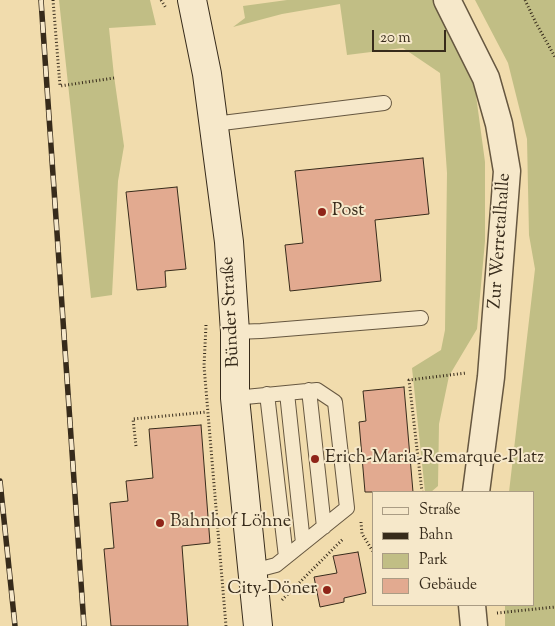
<!DOCTYPE html>
<meta charset="utf-8">
<style>
body{margin:0}
#map{position:relative;width:555px;height:626px;overflow:hidden;background:#f1dcad;font-family:"Sorts Mill Goudy",serif}
canvas{display:block}
.legend{position:absolute;left:372px;top:491px;width:162px;height:115px;box-sizing:border-box;background:#f6e8ca;border:1px solid #aa9c84;margin:0;padding:6px 9px;list-style:none;font-size:15px;color:#372b1b}
.legend li{display:flex;align-items:center;gap:10px;height:25px}
.legend b{width:25px;border:1px solid #aa9c84}
.scale{position:absolute;left:372px;top:30px;width:74px;height:22px;box-sizing:border-box;border:2px solid #372b1b;border-top:0;padding-left:6px;font-size:15px;line-height:18px;white-space:nowrap;color:#372b1b;-webkit-text-stroke:4px #f6e8ca;paint-order:stroke}
</style>
<div id="map">
<canvas width="555" height="626"></canvas>
<ul class="legend">
<li><b style="height:6px;background:#f6e8ca"></b>Straße</li>
<li><b style="height:6px;background:#372b1b"></b>Bahn</li>
<li><b style="height:14px;background:#c1be85"></b>Park</li>
<li><b style="height:14px;background:#e2aa90"></b>Gebäude</li>
</ul>
<div class="scale">20 m</div>
</div>
<script>
const ctx = document.querySelector('canvas').getContext('2d');
ctx.lineJoin = 'round';
function fillPath(path, color) {
  ctx.fillStyle = color;
  ctx.fill(path, 'evenodd');
}
function shape(rows) {
  const path = new Path2D();
  for (const r of rows) {
    path.moveTo(r[0], r[1]);
    for (let i = 2; i < r.length; i += 2) path.lineTo(r[i], r[i + 1]);
  }
  return path;
}
function strokePath(path, color, width, dash) {
  ctx.strokeStyle = color;
  ctx.lineWidth = width;
  ctx.lineCap = dash ? 'butt' : 'round';
  ctx.setLineDash(dash || []);
  ctx.stroke(path);
}
function label(font, color, halo, rows, align = 'center') {
  ctx.font = font + ' "Sorts Mill Goudy",serif';
  ctx.lineWidth = 4;
  ctx.setLineDash([]);
  ctx.textBaseline = 'middle';
  ctx.strokeStyle = halo;
  ctx.fillStyle = color;
  for (const [text, x, y, turn = 0] of rows) {
    ctx.save();
    ctx.translate(x, y);
    ctx.rotate((+turn || 0) * Math.PI / 180);
    ctx.textAlign = isNaN(turn) ? turn : align;
    if (halo) ctx.strokeText(text, 0, 0);
    ctx.fillText(text, 0, 0);
    ctx.restore();
  }
}
fillPath(shape([
 [59,0,150,0,156,25,109,28,114,76,124,146,118,181,112,295,91,298],
 [287,0,433,0,475,88,485,162,485,241,477,329,449,376,439,424,438,486,431,492,425,492,412,368,441,350,445,330,447,173,440,73,403,48,347,55,340,4,282,14,233,27,245,18,243,6],
 [475,0,555,0,555,626,505,626,505,605,534,605,534,492,509,492,535,269,529,235,527,139,508,63]
]), '#c1be85');
const building = shape([
 [423,158,429,214,375,220,381,281,290,291,285,245,303,243,295,171,423,158],
 [177,187,186,269,165,271,166,287,137,290,126,192,177,187],
 [404,387,413,492,365,492,359,422,366,421,363,391,404,387],
 [201,425,210,543,182,546,188,626,111,626,104,549,114,548,110,503,128,501,126,481,153,478,149,429,201,425],
 [358,552,366,593,344,598,344,602,320,607,314,577,337,573,333,556,358,552]
]);
fillPath(building, '#e2aa90');
strokePath(building, '#372b1b', 1);
const service = shape([
 [214,124,384,103],
 [235,332,261,331,421,318],
 [309,390,324,527],
 [287,393,303,543],
 [267,394,286,557],
 [235,398,317,390,335,402,347,508,276,565,253,571]
]);
const minor = shape([
 [447,0,486,78,499,124,507,171,491,377,476,492],
 [472,605,474,626]
]);
const secondary = shape([
 [192,0,207,74,229,242,235,332,235,398,258,626]
]);
strokePath(service, '#665740', 16);
strokePath(minor, '#665740', 29);
strokePath(secondary, '#372b1b', 30);
strokePath(shape([
 [53,0,60,86,114,78],
 [161,0,166,8],
 [525,0,536,23,555,57],
 [206,325,204,366,226,626],
 [136,446,133,419,207,412],
 [422,492,409,380,466,373],
 [361,522,362,534,374,553],
 [282,600,343,539],
 [497,613,555,607]
]), '#372b1b', 3, [1, 2.5]);
strokePath(service, '#f6e8ca', 14);
strokePath(minor, '#f6e8ca', 26);
strokePath(secondary, '#f6e8ca', 28);
const rail = shape([
 [41,0,84,626],
 [0,481,15,626]
]);
strokePath(rail, '#372b1b', 5.5);
strokePath(rail, '#f6e8ca', 4, [11]);
for (const [x, y, r, color] of [
 [322,212,5,"#8f2418"],
 [315,459,5,"#8f2418"],
 [160,523,5,"#8f2418"],
 [327,590,5,"#8f2418"]
]) {
  const dot = new Path2D();
  dot.arc(x, y, r, 0, 2 * Math.PI);
  ctx.fillStyle = color;
  ctx.fill(dot);
  strokePath(dot, '#f6e8ca', 2);
}
label('18px', '#372b1b', '#f6e8ca', [
 ["Post",332,212],
 ["Erich-Maria-Remarque-Platz",325,459],
 ["Bahnhof Löhne",170,523],
 ["City-Döner",317,590,"right"]
], 'left');
label('18px', '#372b1b', '#f6e8ca', [
 ["Zur Werretalhalle",501,241,-86],
 ["Bünder Straße",232,312,-93]
]);
</script>
